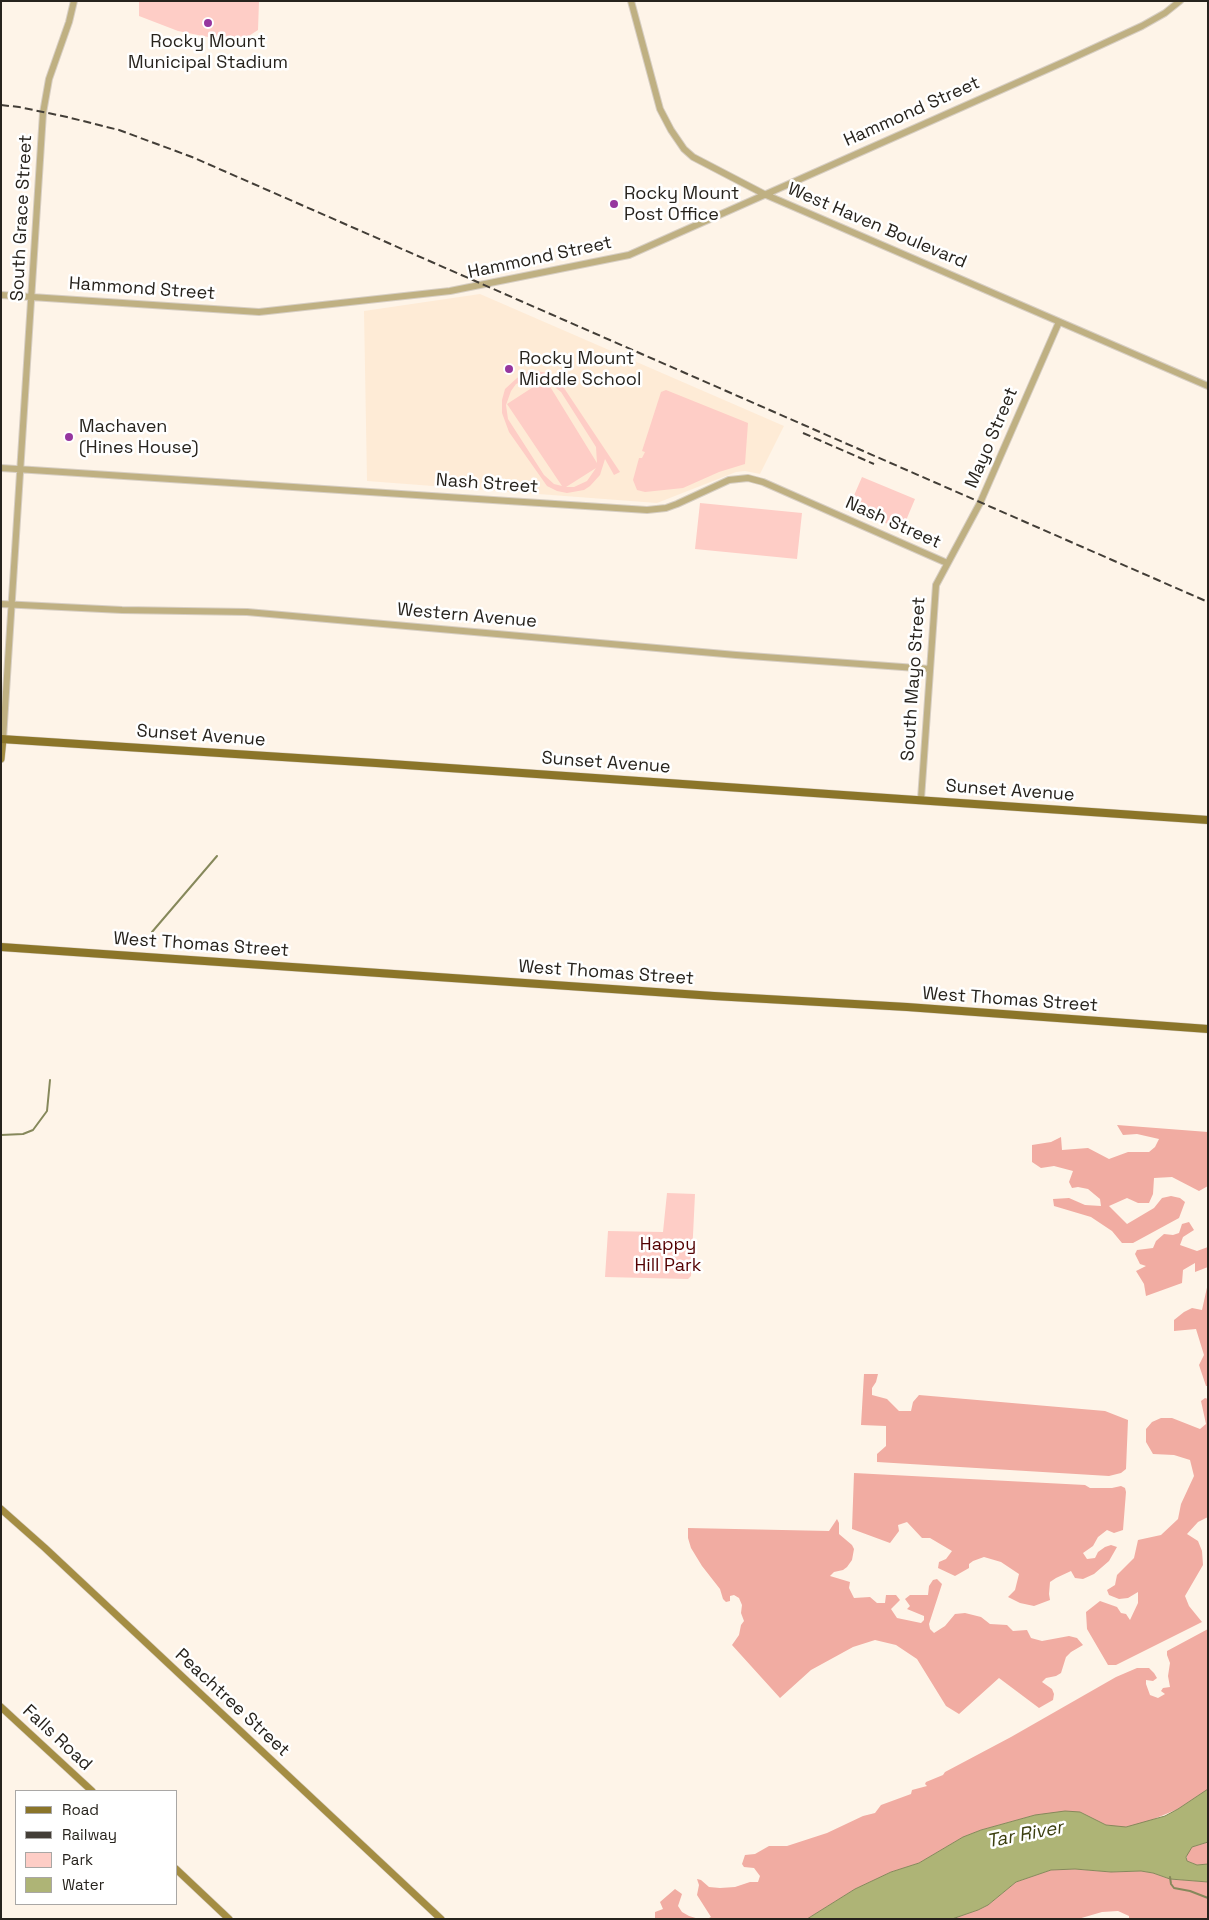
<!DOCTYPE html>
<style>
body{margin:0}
#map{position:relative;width:1209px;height:1920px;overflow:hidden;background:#fef4e8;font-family:"Space Grotesk",sans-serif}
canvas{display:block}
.frame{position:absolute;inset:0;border:2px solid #27231d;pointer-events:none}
.legend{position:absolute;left:15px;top:1790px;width:162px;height:115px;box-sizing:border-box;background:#fff;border:1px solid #a9a7a5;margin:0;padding:6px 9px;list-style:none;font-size:15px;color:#27231d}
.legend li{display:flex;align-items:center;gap:10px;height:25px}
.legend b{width:25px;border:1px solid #a9a7a5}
</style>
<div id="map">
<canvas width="1209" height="1920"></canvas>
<div class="frame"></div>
<ul class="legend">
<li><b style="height:6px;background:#8b7529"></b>Road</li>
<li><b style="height:6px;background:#433e37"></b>Railway</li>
<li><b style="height:14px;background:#fecdc6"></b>Park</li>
<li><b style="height:14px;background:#aeb476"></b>Water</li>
</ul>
</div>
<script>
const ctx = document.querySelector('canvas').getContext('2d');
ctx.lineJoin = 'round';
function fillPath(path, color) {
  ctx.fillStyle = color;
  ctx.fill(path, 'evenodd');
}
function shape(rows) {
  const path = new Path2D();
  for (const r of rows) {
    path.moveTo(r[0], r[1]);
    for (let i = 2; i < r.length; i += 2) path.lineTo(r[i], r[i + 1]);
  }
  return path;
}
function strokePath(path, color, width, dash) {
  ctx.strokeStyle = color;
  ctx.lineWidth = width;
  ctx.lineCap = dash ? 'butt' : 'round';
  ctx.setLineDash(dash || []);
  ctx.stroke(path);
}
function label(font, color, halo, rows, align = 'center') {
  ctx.font = font + ' "Space Grotesk",sans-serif';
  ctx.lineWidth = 5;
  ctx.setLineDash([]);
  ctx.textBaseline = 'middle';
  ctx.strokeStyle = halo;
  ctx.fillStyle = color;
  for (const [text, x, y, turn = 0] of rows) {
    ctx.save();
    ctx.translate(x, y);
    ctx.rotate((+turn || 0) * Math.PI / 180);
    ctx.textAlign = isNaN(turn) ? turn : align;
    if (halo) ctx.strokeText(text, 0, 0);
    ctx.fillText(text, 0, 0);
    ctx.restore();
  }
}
fillPath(shape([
 [480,294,784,426,760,474,745,471,736,472,657,503,367,481,364,311]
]), '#feebd6');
fillPath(shape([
 [139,1,259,1,258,30,238,43,178,31,139,16],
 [529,371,543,372,552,376,560,382,620,472,614,475,605,459,600,475,590,486,584,490,567,493,557,491,547,486,509,432,502,413,502,400,505,389,517,378],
 [530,378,544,380,507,404,562,486,554,484,544,475,508,419,506,405,511,391,516,384],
 [546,380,561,392,596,447,597,463],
 [596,468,587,481,574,487,566,487],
 [666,390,748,423,745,464,719,472,683,488,645,492,637,490,633,480,639,458,642,458,645,452,642,451,661,392],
 [862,477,915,499,902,530,849,507],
 [700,503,802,513,797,559,695,549],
 [667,1193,695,1194,691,1276,688,1279,605,1277,608,1231,663,1232]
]), '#fecdc6');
fillPath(shape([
 [1117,1125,1208,1132,1208,1186,1199,1191,1172,1177,1154,1178,1153,1194,1149,1203,1138,1203,1127,1198,1109,1206,1127,1224,1154,1208,1162,1198,1171,1196,1180,1198,1185,1202,1179,1218,1133,1243,1122,1243,1112,1231,1091,1217,1054,1206,1053,1199,1069,1198,1085,1205,1101,1206,1100,1199,1088,1189,1078,1187,1072,1188,1069,1182,1073,1171,1054,1166,1041,1168,1032,1162,1032,1145,1051,1142,1061,1137,1062,1150,1088,1148,1109,1159,1128,1152,1149,1152,1155,1147,1159,1139,1137,1134,1123,1135],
 [1189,1222,1194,1230,1183,1237,1180,1245,1197,1251,1208,1247,1208,1267,1195,1272,1195,1263,1183,1270,1182,1283,1146,1296,1144,1284,1136,1271,1146,1266,1140,1264,1135,1254,1137,1250,1153,1248,1156,1241,1164,1234,1173,1235,1179,1233,1182,1224],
 [1208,1283,1208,1386,1206,1386,1199,1365,1204,1355,1196,1329,1174,1331,1174,1320,1184,1312,1192,1308,1202,1310],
 [864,1374,878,1374,876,1382,872,1388,872,1395,887,1399,899,1411,911,1411,913,1402,919,1395,1105,1411,1128,1420,1126,1469,1121,1473,1109,1476,877,1462,877,1454,886,1446,886,1426,861,1425],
 [1205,1398,1208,1399,1208,1517,1198,1522,1187,1534,1198,1541,1202,1551,1203,1565,1185,1596,1189,1606,1202,1622,1116,1665,1108,1665,1087,1629,1086,1612,1100,1601,1117,1607,1121,1613,1126,1614,1130,1620,1138,1603,1138,1592,1128,1598,1119,1599,1109,1595,1107,1590,1115,1585,1117,1575,1134,1558,1138,1540,1161,1535,1178,1519,1181,1504,1194,1476,1190,1460,1174,1455,1153,1454,1146,1442,1146,1429,1152,1422,1161,1418,1172,1418,1200,1429,1206,1424,1201,1401],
 [854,1473,1085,1485,1090,1488,1112,1488,1121,1486,1125,1488,1126,1492,1123,1530,1114,1533,1107,1530,1098,1537,1093,1546,1083,1553,1087,1559,1095,1558,1098,1552,1105,1547,1111,1545,1117,1547,1109,1561,1094,1574,1083,1579,1075,1578,1071,1571,1056,1578,1050,1582,1049,1594,1050,1600,1034,1606,1020,1603,1008,1597,1015,1590,1019,1574,1001,1562,984,1557,973,1561,969,1564,969,1568,955,1576,938,1568,939,1562,946,1559,952,1551,930,1538,922,1538,907,1522,898,1525,899,1531,890,1543,852,1529],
 [837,1519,839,1523,839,1534,852,1545,854,1549,852,1560,847,1567,843,1570,834,1572,830,1576,850,1582,849,1588,854,1598,870,1597,877,1603,885,1603,886,1595,896,1595,900,1600,891,1609,897,1618,921,1623,924,1620,924,1616,907,1609,910,1606,905,1599,910,1595,928,1595,929,1586,933,1580,937,1579,942,1584,929,1624,930,1629,934,1633,945,1626,955,1614,965,1613,981,1617,990,1624,1007,1625,1013,1631,1027,1630,1031,1638,1042,1641,1069,1636,1077,1638,1083,1645,1071,1652,1066,1657,1061,1673,1056,1676,1046,1678,1042,1682,1052,1689,1054,1694,1053,1700,1039,1708,999,1678,959,1714,946,1706,917,1659,896,1645,875,1640,853,1647,811,1670,780,1698,732,1645,739,1635,741,1625,744,1621,741,1613,742,1605,739,1598,734,1595,730,1596,730,1601,726,1602,723,1599,720,1589,702,1566,691,1548,688,1538,688,1528,829,1531],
 [1208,1629,1208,1789,1178,1809,1142,1824,1120,1828,1106,1825,1080,1812,1035,1815,981,1830,963,1837,919,1863,891,1872,855,1889,807,1919,707,1919,711,1917,697,1895,699,1885,697,1879,701,1880,709,1887,720,1888,735,1887,750,1882,758,1882,760,1876,754,1868,744,1867,742,1864,745,1855,755,1854,769,1846,787,1846,827,1833,863,1816,875,1813,881,1805,911,1794,912,1790,927,1786,925,1784,926,1782,943,1775,945,1772,1011,1737,1116,1677,1137,1668,1149,1668,1154,1673,1157,1678,1153,1681,1146,1680,1146,1684,1150,1695,1158,1698,1165,1694,1161,1691,1163,1688,1170,1687,1168,1676,1170,1663,1167,1655,1167,1651],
 [1208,1842,1208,1864,1197,1865,1187,1861,1187,1853,1192,1847],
 [1075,1869,1111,1872,1141,1871,1153,1873,1170,1879,1208,1882,1208,1919,1129,1919,1129,1916,1118,1911,1102,1912,1078,1919,952,1919,978,1910,988,1905,1016,1882,1051,1870],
 [675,1889,682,1894,678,1906,682,1912,689,1916,699,1919,655,1919,655,1912,663,1909,660,1902]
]), '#f1aca2');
const water = shape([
 [1208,1789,1208,1842,1192,1847,1186,1857,1187,1861,1197,1865,1208,1864,1208,1882,1170,1879,1153,1873,1141,1871,1111,1872,1075,1869,1051,1870,1016,1882,988,1905,978,1910,952,1919,807,1919,855,1889,891,1872,919,1863,963,1837,981,1830,1035,1815,1065,1811,1080,1812,1106,1825,1126,1827,1165,1816,1178,1809,1208,1789]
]);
fillPath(water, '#aeb476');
strokePath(water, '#86885b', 1);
strokePath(shape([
 [152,932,217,856],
 [1,1135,23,1134,33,1130,47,1111,50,1080],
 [1170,1877,1171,1884,1174,1888,1190,1891,1208,1898]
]), '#86885b', 2);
const tertiary = shape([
 [631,1,660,109,671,130,684,149,693,157,764,194,1208,386],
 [1,295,259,312,450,291,629,255,1066,61,1142,26,1165,13,1180,1],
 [1,468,647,510,666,508,677,504,729,480,748,478,763,482,947,563],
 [1,604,122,610,247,612,736,655,930,669],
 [3,739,43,113,49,79,69,22,74,1],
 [921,799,936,585,980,503,1059,322]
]);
const secondary = shape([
 [1,759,3,739],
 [1,1509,45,1548,441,1919],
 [1,1707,92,1791],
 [176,1869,229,1919]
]);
const primary = shape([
 [1,739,376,763,1208,820],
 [1,947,714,996,907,1007,1208,1029]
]);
strokePath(tertiary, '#d7cec3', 8);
strokePath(secondary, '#d7cec3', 8);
strokePath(primary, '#d7cec3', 9);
strokePath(tertiary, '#bfb082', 6);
strokePath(secondary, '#a48d43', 7);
strokePath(primary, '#8b7529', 8);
strokePath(shape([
 [1,105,19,107,67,117,119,130,192,157,1208,602],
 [803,433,874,464]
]), '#433e37', 2, [8, 4]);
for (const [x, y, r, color] of [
 [208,23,5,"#96369f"],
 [614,204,5,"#96369f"],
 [509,369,5,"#96369f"],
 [69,437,5,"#96369f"]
]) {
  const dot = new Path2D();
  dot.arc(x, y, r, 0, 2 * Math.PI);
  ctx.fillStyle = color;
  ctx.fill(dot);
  strokePath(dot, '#fff', 2);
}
label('18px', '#27231d', '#fff', [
 ["Rocky Mount",208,42,"center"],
 ["Municipal Stadium",208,63,"center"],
 ["Rocky Mount",624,194],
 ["Post Office",624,215],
 ["Rocky Mount",519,359],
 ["Middle School",519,380],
 ["Machaven",79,427],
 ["(Hines House)",79,448]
], 'left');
label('18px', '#27231d', '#fff', [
 ["Hammond Street",912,112,-24],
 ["South Grace Street",22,218,-87],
 ["West Haven Boulevard",877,226,23],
 ["Hammond Street",540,258,-12],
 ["Hammond Street",142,289,4],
 ["Mayo Street",992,438,-67],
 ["Nash Street",487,484,4],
 ["Nash Street",893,523,24],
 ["Western Avenue",467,616,5],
 ["South Mayo Street",914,679,-86],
 ["Sunset Avenue",201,736,4],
 ["Sunset Avenue",606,763,4],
 ["Sunset Avenue",1010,791,4],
 ["West Thomas Street",201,945,4],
 ["West Thomas Street",606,973,4],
 ["West Thomas Street",1010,1000,4],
 ["Peachtree Street",232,1703,43],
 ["Falls Road",57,1738,43]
]);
label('18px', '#540203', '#fff', [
 ["Happy",668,1245],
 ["Hill Park",668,1266]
]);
label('italic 19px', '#3c3f0f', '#fff', [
 ["Tar River",1025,1835,-11]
]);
</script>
